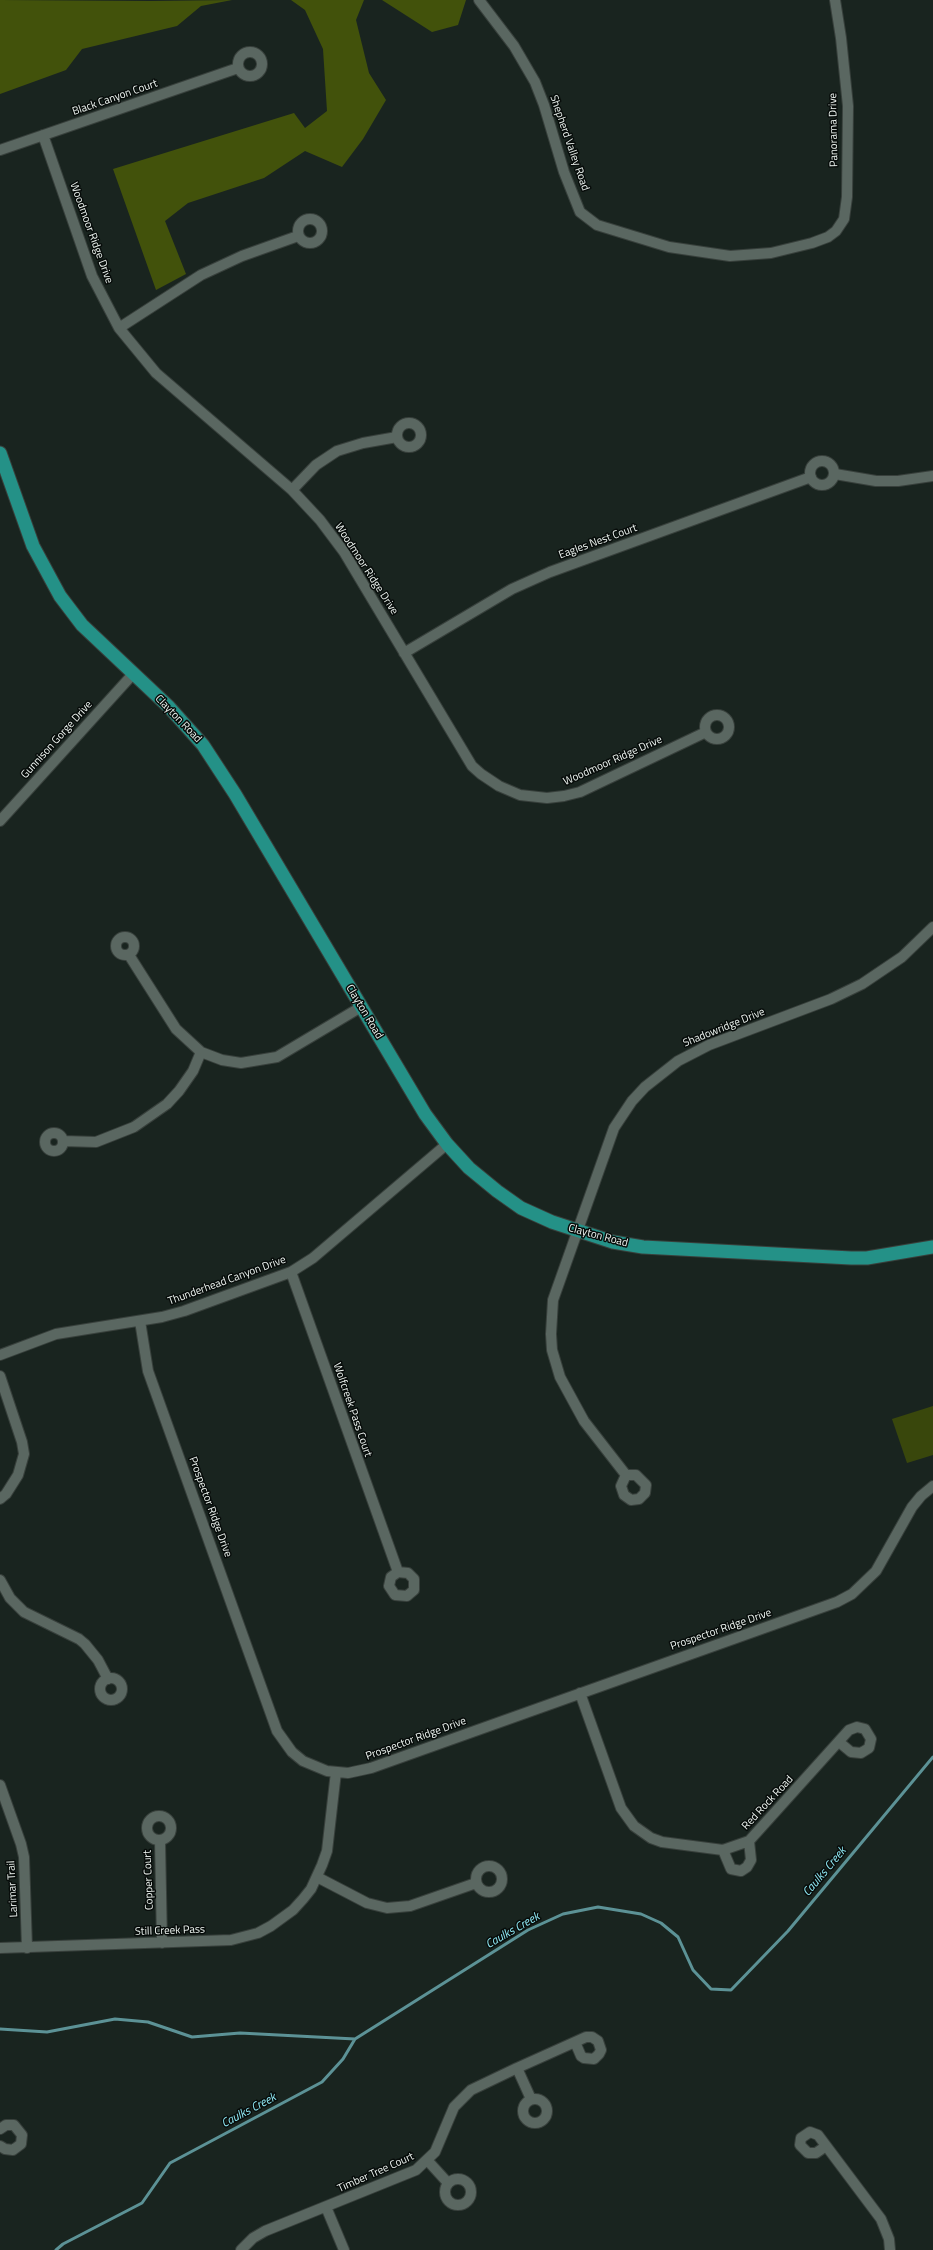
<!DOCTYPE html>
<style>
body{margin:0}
canvas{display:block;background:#19241f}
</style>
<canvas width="933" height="2250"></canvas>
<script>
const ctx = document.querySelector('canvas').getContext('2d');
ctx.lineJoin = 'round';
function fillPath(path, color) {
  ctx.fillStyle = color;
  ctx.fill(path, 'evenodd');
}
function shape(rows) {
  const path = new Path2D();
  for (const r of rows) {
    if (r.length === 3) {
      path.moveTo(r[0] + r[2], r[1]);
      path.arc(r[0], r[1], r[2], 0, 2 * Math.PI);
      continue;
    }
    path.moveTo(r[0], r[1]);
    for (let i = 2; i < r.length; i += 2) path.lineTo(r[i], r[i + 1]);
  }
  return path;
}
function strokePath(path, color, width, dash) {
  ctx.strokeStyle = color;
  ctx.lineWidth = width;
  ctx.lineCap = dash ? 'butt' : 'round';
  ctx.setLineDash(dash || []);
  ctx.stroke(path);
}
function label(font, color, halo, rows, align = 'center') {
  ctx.font = font + ' "Titillium Web",sans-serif';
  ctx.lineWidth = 3;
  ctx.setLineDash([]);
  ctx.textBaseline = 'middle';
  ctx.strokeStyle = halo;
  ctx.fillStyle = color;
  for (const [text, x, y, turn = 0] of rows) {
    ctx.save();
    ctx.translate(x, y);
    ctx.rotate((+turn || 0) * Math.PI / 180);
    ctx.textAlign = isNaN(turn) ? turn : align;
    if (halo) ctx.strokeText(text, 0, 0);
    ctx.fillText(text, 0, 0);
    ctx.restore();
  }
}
fillPath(shape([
 [933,1406,933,1455,907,1463,892,1419]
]), '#39470c');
fillPath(shape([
 [0,0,151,1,232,0,201,6,177,26,82,49,66,70,0,94],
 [291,0,364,0,356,20,369,73,386,100,363,139,342,167,305,151,264,178,188,203,165,221,186,274,156,290,113,169,294,113,305,128,327,111,323,49,305,10],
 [382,0,466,0,458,25,432,32]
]), '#42520b');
strokePath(shape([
 [0,2029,47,2032,115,2019,148,2022,192,2037,240,2033,355,2039],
 [56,2250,63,2244,142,2203,170,2163,322,2082,343,2059,355,2039,528,1930,563,1914,598,1907,641,1914,661,1923,678,1937,693,1970,711,1989,731,1990,788,1931,933,1757]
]), '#5c9296', 3);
const minor = shape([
 [479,0,514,46,535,82,544,105,564,172,580,212,597,225,669,247,730,256,771,253,812,243,828,237,836,231,844,219,847,197,848,106,841,38,835,0],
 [250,64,12],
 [43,135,92,276,119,328,156,373,292,490,320,520,344,552,472,766,481,774,499,786,520,795,547,798,564,796,580,792,706,732],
 [0,150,238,68],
 [310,231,12],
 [119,328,201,275,242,256,298,236],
 [409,435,12],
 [822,473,12],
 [835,474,876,481,898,481,933,476],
 [292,490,316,465,337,451,363,443,397,437],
 [404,653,512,589,550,572,811,477],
 [717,727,12],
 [0,821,133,674],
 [125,946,9],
 [129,955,176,1029,201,1052,222,1060,241,1063,277,1057,361,1007],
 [54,1142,9],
 [63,1141,96,1142,134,1127,167,1104,179,1091,193,1071,201,1052],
 [291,1272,398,1572,391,1577,389,1586,395,1595,407,1596,414,1590,414,1579,408,1573,398,1572],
 [140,1321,148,1371,277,1731,292,1752,303,1761,327,1771,348,1773,371,1768,837,1602,852,1594,876,1571,912,1507,921,1496,933,1486],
 [0,1355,56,1334,162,1317,184,1311,291,1272,313,1258,447,1144],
 [0,1376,22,1442,24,1454,18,1475,6,1494,0,1499],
 [626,1475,584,1421,560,1377,552,1350,551,1334,553,1300,614,1128,632,1101,645,1087,678,1061,709,1045,831,999,862,984,902,957,933,927],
 [626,1475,636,1475,646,1485,645,1493,639,1499,631,1500,624,1495,621,1486,626,1475],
 [0,1580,10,1598,24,1612,79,1639,85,1644,98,1660,108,1679],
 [111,1689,11],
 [580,1693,621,1808,634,1826,651,1838,662,1842,723,1850,749,1841,849,1730,857,1727,865,1729,871,1739,869,1748,861,1753,851,1752,839,1742],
 [0,1785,21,1844,24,1857,27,1948],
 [159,1828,12],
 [160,1841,162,1943],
 [723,1850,731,1869,741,1871,747,1867,751,1860,749,1841],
 [489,1879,13],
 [317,1877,367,1903,387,1908,410,1906,476,1883],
 [0,1948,231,1940,258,1933,271,1926,293,1910,303,1899,311,1889,322,1865,327,1851,336,1772],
 [517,2068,531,2099],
 [535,2111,12],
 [0,2129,6,2125,14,2125,22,2135,21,2144,13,2150,5,2149,0,2146],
 [826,2146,816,2153,808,2153,800,2145,801,2138,810,2132,818,2135,881,2219,889,2239,890,2250],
 [428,2161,448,2183],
 [458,2192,13],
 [326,2207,344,2250],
 [241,2250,253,2238,265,2231,416,2170,435,2152,454,2107,471,2090,517,2068,586,2037,592,2037,598,2041,601,2050,599,2054,594,2059,584,2058,581,2056,575,2042]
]);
const major = shape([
 [0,453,33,546,60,596,82,625,169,707,203,745,235,794,425,1114,447,1144,469,1168,497,1191,521,1208,552,1222,613,1242,643,1247,851,1258,867,1258,933,1247]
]);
strokePath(minor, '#38403c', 12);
strokePath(major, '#38403c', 15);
strokePath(minor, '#5a6761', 10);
strokePath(major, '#249187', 13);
label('11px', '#f0f7f3', '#070c0a', [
 ["Black Canyon Court",115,98,-19],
 ["Panorama Drive",834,130,-91],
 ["Shepherd Valley Road",569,143,71],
 ["Woodmoor Ridge Drive",91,233,70],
 ["Eagles Nest Court",598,542,-20],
 ["Woodmoor Ridge Drive",366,569,57],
 ["Clayton Road",178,719,46],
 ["Gunnison Gorge Drive",57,740,-48],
 ["Woodmoor Ridge Drive",613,761,-24],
 ["Clayton Road",364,1012,59],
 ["Shadowridge Drive",724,1028,-22],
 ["Clayton Road",598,1236,15],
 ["Thunderhead Canyon Drive",227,1281,-20],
 ["Wolfcreek Pass Court",352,1410,71],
 ["Prospector Ridge Drive",210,1507,70],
 ["Prospector Ridge Drive",721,1630,-19],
 ["Prospector Ridge Drive",416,1739,-20],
 ["Red Rock Road",768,1803,-47],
 ["Copper Court",149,1880,-92],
 ["Larimar Trail",13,1889,-93],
 ["Still Creek Pass",170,1931,-2],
 ["Timber Tree Court",376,2173,-24]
]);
label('italic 12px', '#90eaf6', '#070c0a', [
 ["Caulks Creek",825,1872,-50],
 ["Caulks Creek",513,1931,-30],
 ["Caulks Creek",249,2111,-28]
]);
</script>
